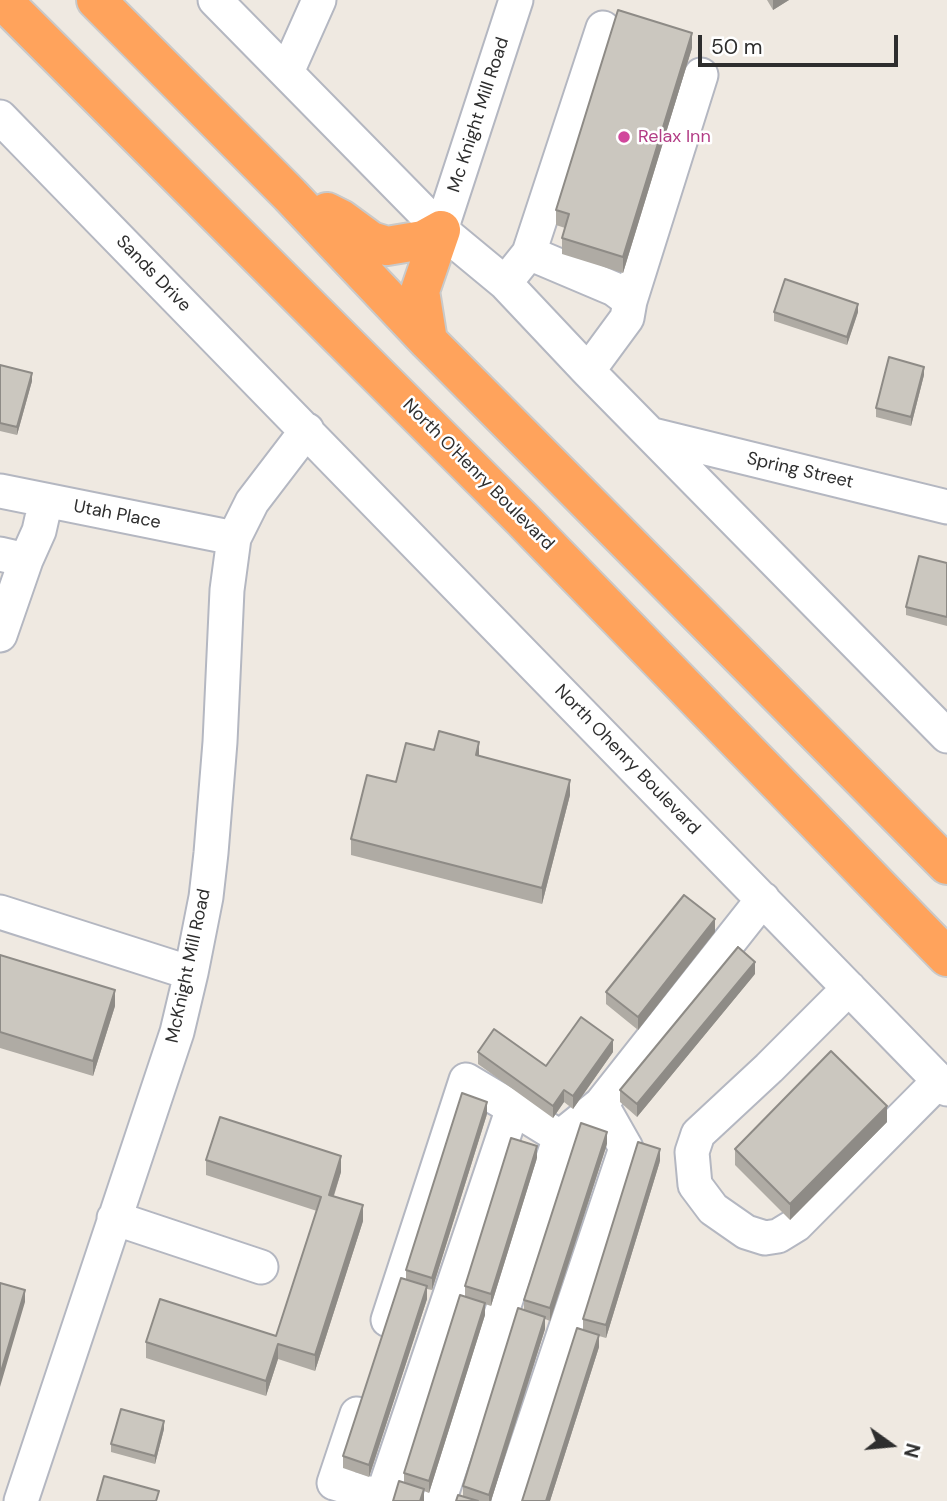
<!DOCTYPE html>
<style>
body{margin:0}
#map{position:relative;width:947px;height:1501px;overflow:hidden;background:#efe9e1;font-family:"DM Sans",sans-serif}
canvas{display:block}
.north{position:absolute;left:856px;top:1410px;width:70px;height:70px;-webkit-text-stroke:5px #fff;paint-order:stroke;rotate:105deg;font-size:19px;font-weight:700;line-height:28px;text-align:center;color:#2e2e2e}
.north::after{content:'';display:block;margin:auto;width:24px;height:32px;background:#2e2e2e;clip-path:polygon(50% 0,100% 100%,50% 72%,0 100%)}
.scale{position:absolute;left:698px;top:35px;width:200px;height:32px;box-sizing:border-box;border:4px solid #2e2e2e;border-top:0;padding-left:9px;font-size:21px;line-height:24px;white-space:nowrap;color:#2e2e2e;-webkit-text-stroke:5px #fff;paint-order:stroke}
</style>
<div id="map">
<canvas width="947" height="1501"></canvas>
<div class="north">N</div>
<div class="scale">50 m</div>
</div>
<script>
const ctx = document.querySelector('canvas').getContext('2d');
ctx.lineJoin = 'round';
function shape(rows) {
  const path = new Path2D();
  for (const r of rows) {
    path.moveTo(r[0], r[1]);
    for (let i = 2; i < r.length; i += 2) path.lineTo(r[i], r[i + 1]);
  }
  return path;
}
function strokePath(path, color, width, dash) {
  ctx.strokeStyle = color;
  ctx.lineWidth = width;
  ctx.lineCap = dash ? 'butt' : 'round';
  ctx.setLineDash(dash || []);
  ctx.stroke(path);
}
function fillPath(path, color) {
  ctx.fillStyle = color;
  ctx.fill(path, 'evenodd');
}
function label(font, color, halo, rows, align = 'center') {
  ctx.font = font + ' "DM Sans",sans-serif';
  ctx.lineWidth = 5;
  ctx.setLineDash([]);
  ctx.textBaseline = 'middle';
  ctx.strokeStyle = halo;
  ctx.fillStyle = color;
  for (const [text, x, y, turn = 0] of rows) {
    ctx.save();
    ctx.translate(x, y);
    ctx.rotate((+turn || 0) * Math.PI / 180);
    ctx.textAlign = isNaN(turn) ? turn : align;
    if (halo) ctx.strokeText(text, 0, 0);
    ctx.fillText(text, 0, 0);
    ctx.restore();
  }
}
const minor = shape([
 [215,0,441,230,505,283,588,371,947,736],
 [287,72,319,0],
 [0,117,947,1089],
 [441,230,516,0],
 [529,253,614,289,630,301,627,318,588,371],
 [505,283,529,253,603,28],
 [630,301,701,75],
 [653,435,947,507],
 [0,491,234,538],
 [0,554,26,560,0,635],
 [26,560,39,531,46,500],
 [0,912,191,973],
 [849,988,769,1068,698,1134,692,1152,695,1185,713,1209,746,1232,765,1238,778,1236,796,1225,939,1081],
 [114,1218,261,1267],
 [388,1320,466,1080,513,1108],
 [357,1414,334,1483,382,1497,513,1108,560,1137],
 [21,1501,177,1032,191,973,206,897,211,853,220,742,227,590,234,538,252,502,307,430],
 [439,1501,560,1137,601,1104,763,899],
 [508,1501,626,1148,601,1104]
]);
const highway = shape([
 [2,0,521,518,947,957],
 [96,0,290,195,428,341,947,865],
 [327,212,341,219,371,241,387,246,423,240,441,230],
 [428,341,420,291,441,230]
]);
strokePath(minor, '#b4b7c1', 37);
strokePath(highway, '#c9c9c9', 42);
strokePath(minor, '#fff', 33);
strokePath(highway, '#ffa35c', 38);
fillPath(shape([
 [767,0,789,0,773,10],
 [692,48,623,273,562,254,562,238,565,228,556,225,556,210],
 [774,312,858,312,847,345,774,321],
 [0,365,32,381,17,435,0,431],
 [924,375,911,426,876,417,876,408],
 [947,563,947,626,906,615,906,607],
 [434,750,479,756,570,795,542,904,351,855,351,839,396,782],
 [715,932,638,1030,606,1004,606,992],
 [0,955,115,1006,93,1076,0,1048],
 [755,974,637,1117,620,1102,620,1090],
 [478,1052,546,1066,613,1052,573,1109,564,1102,553,1118,478,1064],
 [487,1114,432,1290,427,1289,427,1299,369,1477,343,1468,343,1456,406,1279,406,1270],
 [887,1122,790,1220,735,1165,735,1149],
 [607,1144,550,1321,545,1319,545,1329,491,1501,456,1501,463,1496,463,1486,524,1310,524,1300],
 [537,1158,491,1306,485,1304,485,1315,429,1493,424,1491,424,1501,404,1482,404,1473,465,1296,465,1286],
 [206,1160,341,1172,334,1196,363,1221,315,1371,278,1359,266,1396,146,1358,146,1342,276,1336,317,1211,206,1175],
 [660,1161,606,1338,599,1336,599,1347,550,1501,522,1501,583,1330,583,1319],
 [164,1429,155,1464,111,1452,111,1444]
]), '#afaba4');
fillPath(shape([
 [773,0,789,0,773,10],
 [692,33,692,48,623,273,623,257],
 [858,304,858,312,847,345,847,337],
 [924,367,924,375,911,426,911,417],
 [32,373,32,381,17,435,17,427],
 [479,742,479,757,476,755],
 [570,780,570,795,542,904,542,888],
 [715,919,715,932,638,1030,638,1017],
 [755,962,755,974,637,1117,637,1104],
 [115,990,115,1006,93,1076,93,1061],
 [613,1040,613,1052,573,1109,573,1096],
 [564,1090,564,1102,553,1118,553,1106],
 [487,1102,487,1114,432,1290,432,1278],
 [887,1106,887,1122,790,1220,790,1204],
 [607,1132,607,1144,550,1321,550,1308],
 [537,1146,537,1158,491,1306,491,1294],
 [660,1149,660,1161,606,1338,606,1325],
 [341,1156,341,1172,329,1210,329,1195],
 [363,1205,363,1221,315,1371,315,1355],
 [427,1286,427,1299,369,1477,369,1465],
 [25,1290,25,1302,0,1387,0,1375],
 [485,1303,485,1315,429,1493,429,1481],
 [545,1317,545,1329,491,1501,489,1501,489,1495],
 [599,1335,599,1347,550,1501,546,1501],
 [278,1344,278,1359,266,1396,266,1381],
 [164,1421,164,1429,155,1464,155,1456],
 [424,1489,424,1501,420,1501]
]), '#8e8b86');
const building = shape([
 [618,10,692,33,623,257,562,238,569,214,556,210,618,10],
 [785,279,858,304,847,337,774,312,785,279],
 [889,357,924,367,911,417,876,408,889,357],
 [0,365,32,373,17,427,0,423,0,365],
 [919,556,947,563,947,617,906,607,919,556],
 [439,731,479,742,476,755,570,780,542,888,351,839,367,775,396,782,406,743,434,750,439,731],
 [684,895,715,919,638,1017,606,992,684,895],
 [738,947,755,962,637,1104,620,1090,738,947],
 [0,955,115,990,93,1061,0,1032,0,955],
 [581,1017,613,1040,573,1096,564,1090,553,1106,478,1052,494,1029,546,1066,581,1017],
 [831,1051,887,1106,790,1204,735,1149,831,1051],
 [462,1093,487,1102,432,1278,406,1270,462,1093],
 [220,1117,341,1156,329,1195,363,1205,315,1355,278,1344,266,1381,146,1342,160,1299,276,1336,321,1197,206,1160,220,1117],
 [581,1123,607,1132,550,1308,524,1300,581,1123],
 [511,1138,537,1146,491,1294,465,1286,511,1138],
 [638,1142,660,1149,606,1325,583,1319,638,1142],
 [401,1278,427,1286,369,1465,343,1456,401,1278],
 [0,1283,25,1290,0,1375,0,1283],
 [460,1295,485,1303,429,1481,404,1473,460,1295],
 [518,1308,545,1317,489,1495,463,1486,518,1308],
 [577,1328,599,1335,546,1501,522,1501,577,1328],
 [121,1409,164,1421,155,1456,111,1444,121,1409],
 [104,1476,159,1491,156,1501,97,1501,104,1476],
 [399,1481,424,1489,420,1501,393,1501,399,1481],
 [458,1495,478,1501,456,1501,458,1495]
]);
fillPath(building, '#cbc7bf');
strokePath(building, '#8e8b86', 2);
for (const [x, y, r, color] of [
 [624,137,7,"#d1479c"]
]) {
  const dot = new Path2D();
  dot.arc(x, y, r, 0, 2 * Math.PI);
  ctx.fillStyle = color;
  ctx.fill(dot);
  strokePath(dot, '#fff', 2.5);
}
label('18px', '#2e2e2e', '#fff', [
 ["Mc Knight Mill Road",479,115,-72],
 ["Sands Drive",153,274,46],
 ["Spring Street",800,471,13],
 ["North O'Henry Boulevard",478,475,45],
 ["Utah Place",117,515,11],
 ["North Ohenry Boulevard",627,760,46],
 ["McKnight Mill Road",189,966,-78]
]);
label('18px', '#b23c85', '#fff', [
 ["Relax Inn",638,137]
], 'left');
</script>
